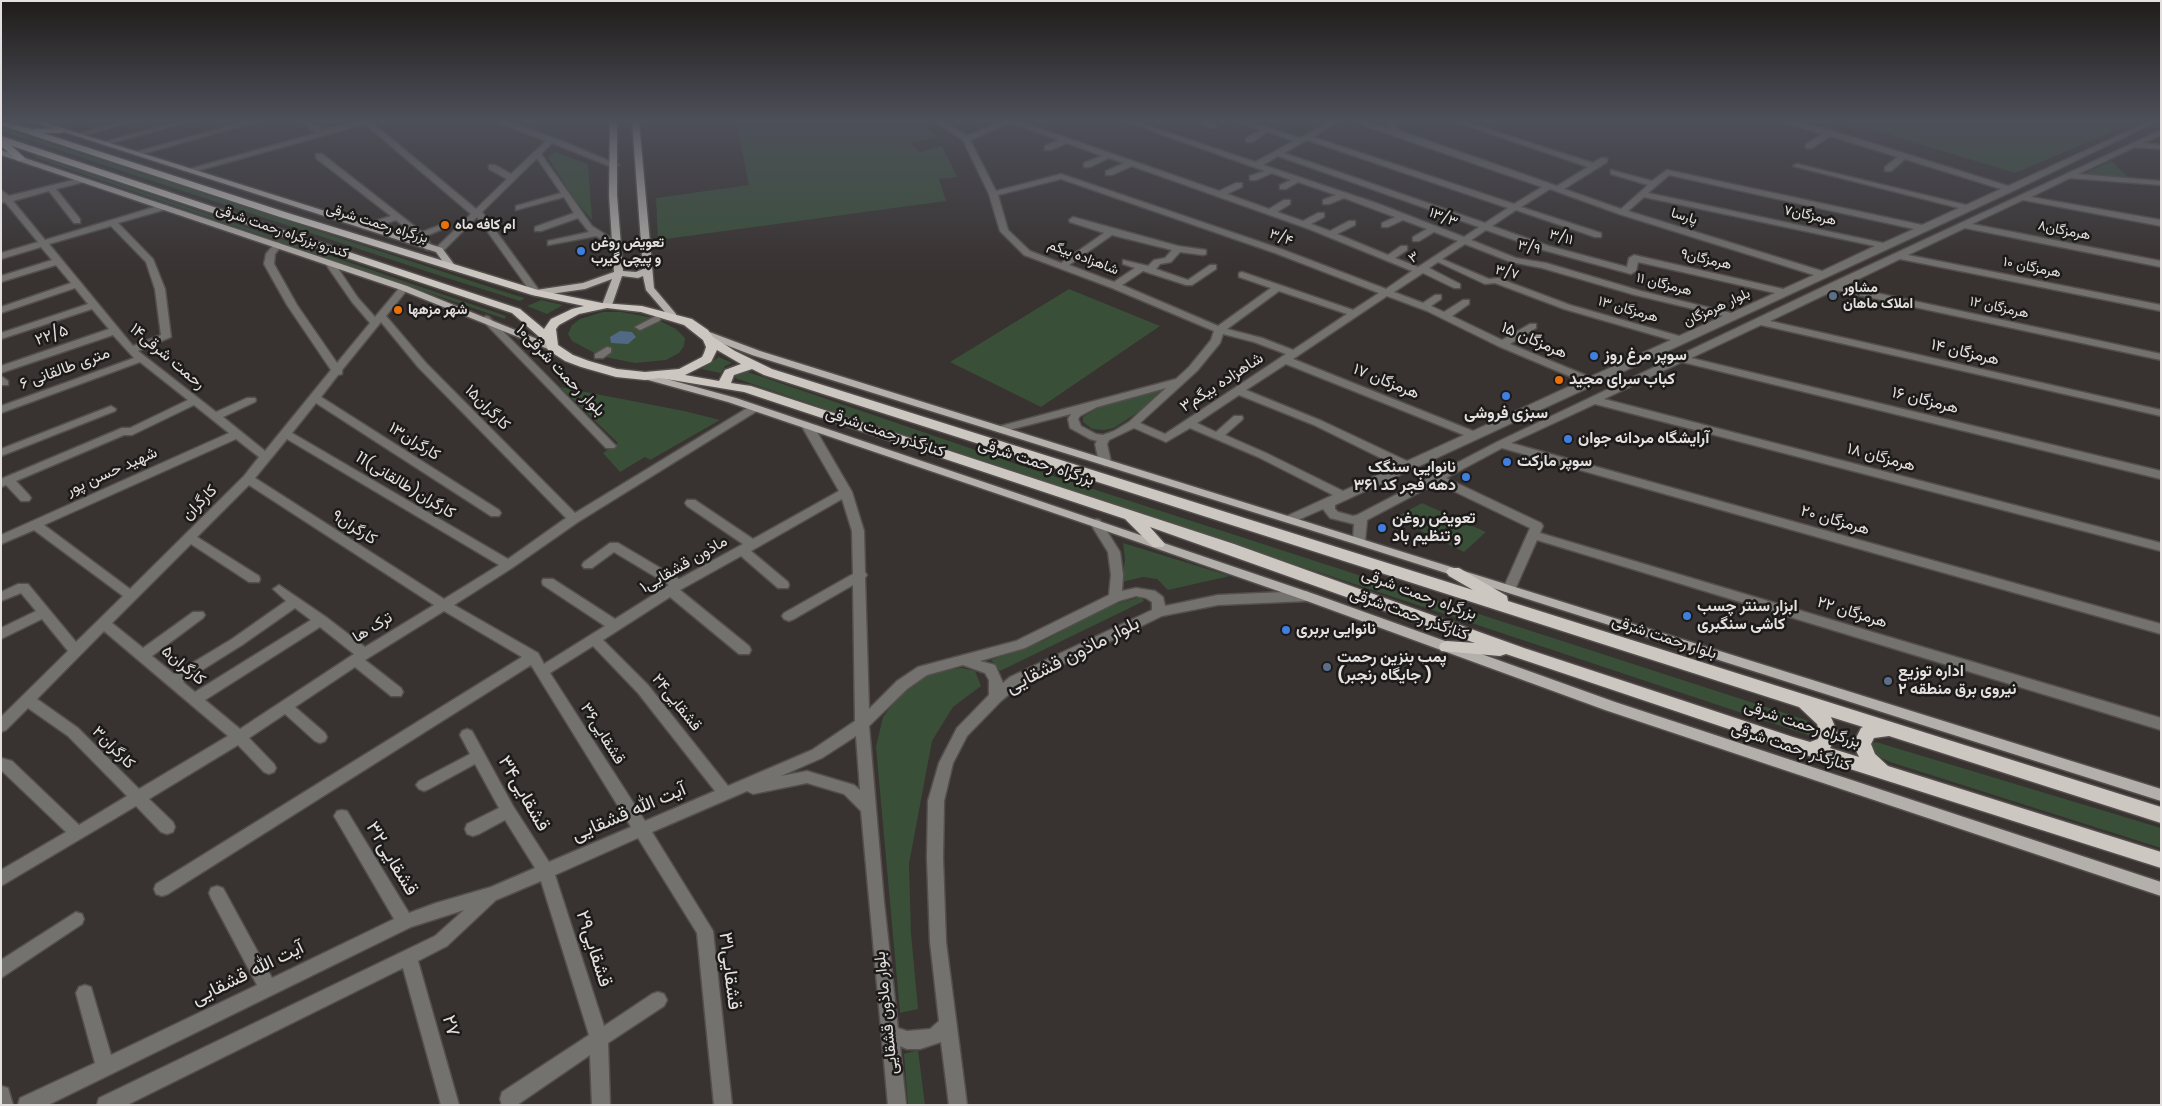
<!DOCTYPE html>
<meta charset="utf-8">
<style>
body{margin:0}
#map{position:relative;width:2162px;height:1106px;overflow:hidden;background:#383230;font-family:Poppins,sans-serif}
canvas{display:block}
.frame{position:absolute;inset:0;border:2px solid #e4e0df;pointer-events:none}
</style>
<div id="map">
<canvas width="2162" height="1106"></canvas>
<div class="frame"></div>
</div>
<script>
const ctx = document.querySelector('canvas').getContext('2d');
ctx.lineJoin = 'round';
function fillPath(path, color) {
  ctx.fillStyle = color;
  ctx.fill(path, 'evenodd');
}
function shape(rows) {
  const path = new Path2D();
  for (const r of rows) {
    path.moveTo(r[0], r[1]);
    for (let i = 2; i < r.length; i += 2) path.lineTo(r[i], r[i + 1]);
  }
  return path;
}
function strokePath(path, color, width, dash) {
  ctx.strokeStyle = color;
  ctx.lineWidth = width;
  ctx.lineCap = dash ? 'butt' : 'round';
  ctx.setLineDash(dash || []);
  ctx.stroke(path);
}
function label(font, color, halo, rows, align = 'center') {
  ctx.font = font + ' Poppins,Vazirmatn,sans-serif';
  ctx.lineWidth = 5;
  ctx.setLineDash([]);
  ctx.textBaseline = 'middle';
  ctx.strokeStyle = halo;
  ctx.fillStyle = color;
  for (const [text, x, y, turn = 0] of rows) {
    ctx.save();
    ctx.translate(x, y);
    ctx.rotate((+turn || 0) * Math.PI / 180);
    ctx.textAlign = isNaN(turn) ? turn : align;
    if (halo) ctx.strokeText(text, 0, 0);
    ctx.fillText(text, 0, 0);
    ctx.restore();
  }
}
fillPath(shape([
 [736,121,915,121,938,136,910,144,920,152,942,146,957,177,939,179,946,201,658,240,656,198,749,185],
 [1844,121,2138,121,2015,173],
 [1,127,511,294,525,298,520,301,444,277,1,131],
 [555,152,588,164,592,220,574,199,549,159,548,157],
 [35,155,506,316,505,319,36,158],
 [2111,161,2129,178,2083,174],
 [1069,289,1160,326,1041,407,950,362],
 [541,300,563,305,547,314,527,306],
 [603,312,621,312,654,318,676,329,685,338,684,346,679,353,666,360,635,363,600,356,572,341,568,334,572,325,580,319],
 [719,357,732,363,725,366,721,373,701,369],
 [745,371,1019,465,1806,720,1816,730,1811,736,1204,534,1016,474,735,378,737,372],
 [560,387,684,411,720,420,650,460,645,457,620,472,603,453,618,443],
 [1164,388,1140,411,1114,428,1104,430,1092,429,1083,422,1083,417,1099,407],
 [1422,503,1486,532,1464,552,1394,518],
 [1123,543,1230,576,1168,590,1157,579,1143,577,1122,582,1125,560],
 [1141,597,1144,601,1000,671,991,660,1043,641,1111,605],
 [962,668,975,671,981,686,953,707,932,741,909,864,911,933,918,1009,900,1013,876,747,883,717,896,699,914,681,933,672],
 [1876,742,2161,828,2161,848,1890,762,1878,756,1873,750,1872,744],
 [918,1050,925,1105,908,1105,904,1054]
]), '#394f38');
fillPath(shape([
 [620,331,632,332,636,337,628,344,611,343,610,337]
]), '#526985');
const minor = shape([
 [125,121,136,121,78,137,74,135,125,121],
 [181,121,192,121,104,145,100,143,181,121],
 [248,121,259,121,139,155,132,153,248,121],
 [299,121,307,121,324,130,360,121,370,121,476,209,507,179,489,169,489,165,495,165,511,174,546,141,498,123,498,121,507,121,554,138,619,165,612,167,552,143,541,154,592,226,622,245,615,247,596,236,548,245,548,241,589,232,578,218,541,231,535,231,535,227,574,213,564,197,516,210,516,206,561,193,537,158,482,212,541,293,539,295,533,295,477,217,442,252,436,252,436,248,471,214,365,124,193,172,186,170,317,133,299,121],
 [934,121,942,121,967,136,1002,121,1018,121,1219,191,1236,183,1242,183,1242,187,1227,194,1269,209,1284,200,1290,200,1290,204,1277,212,1303,221,1318,213,1324,213,1324,217,1311,224,1330,231,1349,221,1355,221,1355,225,1337,234,1388,255,1401,246,1407,246,1407,250,1395,258,1418,267,1458,241,1434,232,1419,241,1413,241,1413,237,1427,229,1403,220,1388,227,1382,227,1382,223,1395,217,1344,198,1329,204,1323,204,1323,200,1336,195,1298,182,1286,189,1280,189,1280,185,1291,180,1272,173,1256,180,1250,180,1250,176,1265,171,1124,121,1134,121,1255,162,1294,141,1268,132,1252,142,1246,142,1246,138,1261,130,1239,123,1239,121,1248,121,1300,138,1331,121,1339,121,1313,137,1514,204,1542,187,1351,121,1362,121,1390,129,1384,121,1392,121,1400,131,1557,186,1588,167,1453,121,1463,121,1593,163,1601,158,1607,158,1607,162,1564,189,1621,209,1648,185,1611,174,1611,170,1652,181,1667,170,1922,225,1959,208,1793,166,1797,164,1966,205,2001,189,1905,159,1891,171,1885,171,1885,167,1898,157,1830,136,1812,148,1806,148,1806,144,1823,134,1785,123,1785,121,1794,121,1833,131,2008,186,2150,121,2158,121,2013,191,1335,505,1335,509,1338,512,1353,516,1357,515,1497,442,1829,284,2161,130,2161,135,2143,143,2161,145,2161,149,2135,147,2078,174,2161,181,2161,185,2070,178,2031,197,2161,220,2161,226,2023,200,1972,224,2161,261,2161,267,1965,228,1908,255,2161,305,2161,311,1900,259,1844,286,2161,354,2161,360,1835,290,1770,321,2161,410,2161,416,1761,325,1691,358,2161,471,2161,479,1682,362,1604,399,2161,543,2161,551,1595,404,1511,443,2161,624,2161,634,1502,448,1446,478,1541,523,1543,526,1540,533,2161,718,2161,730,1537,540,1514,592,1504,592,1503,589,1530,528,1437,483,1367,520,1365,541,1359,545,1353,541,1354,524,1330,518,1323,509,1291,523,1285,519,1287,516,1333,495,1258,457,1190,428,1166,442,1134,428,1109,440,1107,444,1111,462,1105,466,1099,462,1095,444,1097,441,1090,439,1070,428,1068,419,1071,414,1001,432,997,431,995,429,997,427,1176,379,1189,367,1211,340,1214,331,1112,288,1024,255,1000,231,989,194,963,140,934,121],
 [1010,123,1059,140,1045,146,1045,150,1051,150,1067,143,1102,156,1084,163,1084,167,1090,167,1109,158,1124,163,1106,171,1106,175,1112,175,1132,166,1309,229,1412,271,1386,289,1281,249,1061,174,996,191,970,140,1010,123],
 [1307,140,1508,208,1485,223,1284,153,1307,140],
 [1278,156,1479,227,1464,237,1376,203,1263,165,1278,156],
 [1669,175,1914,229,1883,243,1648,193,1669,175],
 [1061,179,1275,253,1379,293,1353,310,1242,272,1239,273,1239,277,1271,288,1218,326,1122,285,1143,271,1186,285,1192,285,1216,269,1216,265,1210,265,1188,280,1156,269,1160,264,1171,262,1180,252,1203,255,1206,254,1206,250,1178,246,1073,217,1069,220,1070,222,1104,233,1061,263,1030,251,1008,230,998,195,1061,179],
 [1550,189,1619,214,1814,275,1783,289,1634,255,1629,258,1627,267,1549,246,1492,226,1516,210,1595,237,1601,237,1601,233,1521,207,1550,189],
 [1644,197,1875,246,1822,271,1628,211,1644,197],
 [1486,230,1543,250,1631,274,1636,271,1638,262,1775,293,1731,313,1641,291,1546,263,1516,258,1471,240,1486,230],
 [1112,235,1172,250,1165,258,1154,260,1148,266,1123,260,1123,264,1135,268,1114,282,1069,265,1112,235],
 [1465,244,1511,262,1542,268,1635,295,1723,316,1679,336,1570,305,1498,278,1489,279,1442,259,1465,244],
 [1438,262,1485,284,1495,283,1564,309,1671,340,1590,377,1510,344,1536,328,1536,324,1530,324,1502,340,1452,316,1469,304,1469,300,1463,300,1444,312,1431,306,1441,299,1441,295,1435,295,1423,303,1394,292,1423,273,1454,288,1460,288,1460,284,1429,268,1438,262],
 [1279,291,1347,314,1293,350,1262,338,1227,329,1279,291],
 [1387,296,1427,311,1498,346,1581,381,1473,431,1293,359,1387,296],
 [1223,334,1254,342,1286,354,1165,434,1140,423,1197,371,1220,343,1223,334],
 [1286,364,1464,435,1407,461,1322,421,1246,390,1286,364],
 [1166,388,1129,422,1114,431,1103,435,1096,434,1081,426,1078,419,1080,416,1097,407,1166,388],
 [1239,395,1314,425,1397,466,1343,491,1266,453,1225,435,1242,420,1243,418,1242,416,1234,416,1216,432,1197,423,1239,395],
 [1205,121,1214,121,1213,123,1218,126,1214,128,1203,125,1202,123,1205,121],
 [316,154,322,154,422,232,443,224,447,227,426,236,432,247,428,250,425,249,417,237,396,220,369,229,363,229,363,225,391,216,316,158,316,154],
 [81,178,84,178,84,182,56,189,80,219,80,223,74,223,49,191,13,201,45,240,161,205,167,205,167,209,118,223,153,259,165,289,171,337,138,351,216,412,247,398,255,398,256,400,255,402,223,417,265,451,331,370,287,305,264,264,266,254,275,243,278,242,282,245,275,254,274,264,297,305,337,363,370,323,352,302,325,263,327,261,333,261,358,298,375,317,401,286,407,286,407,290,386,316,426,363,575,513,749,407,757,407,758,409,757,411,578,522,512,568,454,605,538,653,544,664,605,626,543,585,542,582,543,579,553,579,615,619,669,585,614,552,592,568,584,568,582,565,584,562,610,543,618,543,679,579,743,544,687,506,685,503,687,500,695,500,753,539,839,491,801,425,807,422,813,425,852,492,864,531,865,572,867,575,865,578,869,709,897,681,918,667,1016,641,1109,595,1111,575,1108,552,1090,523,1096,519,1100,520,1120,552,1123,575,1122,591,1136,588,1155,591,1163,597,1165,606,1218,595,1307,591,1313,596,1307,601,1218,605,1162,616,1020,685,1001,701,967,736,953,763,944,801,943,858,946,942,967,1105,949,1105,941,1042,920,1049,907,1049,900,1046,906,1105,888,1105,861,811,844,794,807,783,753,794,747,791,652,832,713,931,732,1105,714,1105,697,933,638,838,555,875,604,1026,652,994,658,992,664,994,667,1000,664,1006,608,1043,610,1105,592,1105,590,1055,517,1105,502,1105,500,1099,502,1092,589,1035,541,881,496,900,447,946,418,961,459,1105,441,1105,403,968,127,1105,97,1105,99,1098,435,936,464,910,411,927,48,1105,18,1105,20,1098,95,1063,76,993,79,987,85,985,91,987,111,1055,257,985,211,898,209,893,211,888,217,886,223,888,272,978,394,919,337,821,334,816,337,811,342,810,347,811,409,913,436,903,491,887,535,868,505,820,479,834,473,836,467,834,465,829,467,824,499,808,475,764,429,789,424,791,419,789,416,785,419,781,470,754,460,735,462,731,467,729,472,731,513,806,549,862,631,827,531,665,168,894,162,896,156,894,154,889,156,884,522,657,444,611,365,660,401,688,403,692,401,696,391,696,355,667,295,707,325,733,327,737,325,741,320,743,315,741,285,714,249,738,274,764,276,768,274,772,269,774,264,772,238,745,149,799,173,822,175,827,173,832,167,834,161,832,136,806,1,886,1,870,66,832,1,770,1,758,12,761,79,825,127,796,68,736,28,708,6,730,1,732,1,717,68,651,42,619,1,639,1,628,36,611,21,593,1,601,1,592,18,584,28,584,76,642,123,596,34,530,1,544,1,535,229,433,194,405,132,435,124,435,16,481,29,495,31,498,29,501,21,501,6,485,1,487,1,479,122,428,130,428,188,400,140,362,1,413,1,406,134,358,113,335,1,373,1,366,109,329,92,309,1,339,1,333,88,304,75,288,1,313,1,307,71,283,56,265,1,282,1,276,52,260,41,247,1,259,1,253,38,242,5,202,1,203,1,190,9,196,81,178],
 [111,226,146,262,155,289,161,335,133,346,49,244,111,226],
 [381,322,418,367,566,518,508,559,292,433,316,403,491,516,499,516,501,513,499,510,321,397,338,375,342,374,342,370,381,322],
 [236,439,259,457,244,476,130,589,44,525,236,439],
 [287,439,499,565,444,599,255,478,287,439],
 [249,485,434,605,365,647,326,617,279,585,273,589,286,601,232,639,174,674,152,656,203,618,205,615,203,612,193,612,143,648,112,623,191,544,249,582,259,582,260,579,259,576,197,537,249,485],
 [842,499,852,531,853,574,784,613,782,616,784,619,789,621,794,619,853,585,855,721,812,750,728,786,648,685,603,640,670,597,739,654,749,654,751,650,749,646,680,590,741,556,778,588,788,588,789,585,788,582,751,551,842,499],
 [1136,596,1146,598,1152,602,1152,610,1010,677,1003,683,995,665,980,661,1025,648,1119,601,1136,596],
 [295,608,311,620,195,692,183,682,242,645,295,608],
 [320,627,354,654,240,729,205,700,320,627],
 [104,631,228,736,139,789,78,728,37,699,104,631],
 [593,646,638,693,715,791,645,821,550,673,593,646],
 [963,665,985,673,989,680,989,695,957,728,939,763,928,801,927,858,930,942,939,1021,930,1029,907,1031,898,1028,884,902,869,726,907,689,927,675,963,665],
 [856,736,860,790,854,785,807,771,781,776,822,758,856,736],
 [486,316,489,317,614,444,616,446,614,448,606,448,483,321,481,319,486,316],
 [656,316,661,319,659,321,640,330,635,327,656,316],
 [607,347,611,348,611,352,603,358,595,358,595,354,607,347],
 [1,376,8,381,8,385,1,385,1,376],
 [111,406,116,409,115,411,1,456,1,449,111,406],
 [76,912,82,914,84,919,82,924,1,978,1,960,76,912],
 [1,1086,8,1088,13,1105,1,1105,1,1086]
]);
const major = shape([
 [30,121,40,121,442,248,456,267,451,270,448,269,436,252,30,121],
 [610,121,617,121,617,195,623,271,636,272,643,269,632,121,639,121,654,288,676,314,676,318,670,318,646,290,643,276,638,278,622,276,612,305,607,308,602,305,612,279,585,289,536,296,531,293,536,290,583,283,614,272,609,195,610,121],
 [1,150,407,286,557,347,556,349,548,349,401,290,1,155,1,150],
 [704,330,760,351,2161,789,2161,801,1355,544,752,355,700,335,700,331,704,330],
 [645,373,736,398,1317,595,1615,702,2161,882,2161,896,1605,710,1307,601,1092,526,728,402,641,378,641,374,645,373]
]);
const highway = shape([
 [1,121,31,129,64,128,64,132,61,133,43,133,288,213,538,290,602,303,642,306,692,319,708,330,713,337,735,351,772,369,1473,590,1449,576,1446,572,1449,568,1459,568,1507,596,1508,601,2161,807,2161,823,1889,736,1874,738,1871,744,1875,754,1888,766,2161,852,2161,868,1803,754,1506,654,1500,656,1441,651,1439,647,1441,643,1447,641,1475,643,1150,527,1165,544,1163,547,1153,547,1125,519,744,392,660,378,645,380,616,377,581,367,565,361,548,350,545,342,512,313,12,146,26,159,18,161,1,146,1,136,520,309,544,329,551,319,572,309,584,306,532,295,280,217,1,125,1,121],
 [607,308,641,312,684,325,703,340,706,347,704,353,702,357,679,369,645,372,617,369,589,361,573,355,558,345,556,329,559,325,579,314,607,308],
 [717,350,741,364,725,370,719,381,685,375,711,362,717,350],
 [752,369,764,375,1799,707,1817,724,1820,734,1818,739,1810,742,1793,737,1524,648,1234,544,751,386,731,383,734,375,752,369],
 [1831,717,1863,727,1861,728,1853,744,1859,757,1830,748,1838,734,1831,717]
]);
strokePath(minor, '#544e4c', 3);
strokePath(major, '#544e4c', 3);
strokePath(highway, '#544e4c', 3);
fillPath(minor, '#74726f');
fillPath(major, '#b3afaa');
fillPath(highway, '#ccc7c1');
const sky = ctx.createLinearGradient(0, 0, 0, 275);
sky.addColorStop(0, '#1f1c1a');
sky.addColorStop(0.44, '#4d4f59');
sky.addColorStop(1, '#4d4f5900');
ctx.fillStyle = sky;
ctx.fillRect(0, 0, 2162, 275);
for (const [x, y, r, color] of [
 [445,225,5,"#e8710a"],
 [581,251,5,"#3f7fe0"],
 [1833,296,5,"#5c6f8a"],
 [398,310,5,"#e8710a"],
 [1594,356,5,"#3f7fe0"],
 [1559,380,5,"#e8710a"],
 [1506,396,5,"#3f7fe0"],
 [1568,439,5,"#3f7fe0"],
 [1507,462,5,"#3f7fe0"],
 [1466,477,5,"#3f7fe0"],
 [1382,528,5,"#3f7fe0"],
 [1687,616,5,"#3f7fe0"],
 [1286,630,5,"#3f7fe0"],
 [1327,667,5,"#5c6f8a"],
 [1888,681,5,"#5c6f8a"]
]) {
  const dot = new Path2D();
  dot.arc(x, y, r, 0, 2 * Math.PI);
  ctx.fillStyle = color;
  ctx.fill(dot);
  strokePath(dot, '#1d1b1a', 2);
}
label('14px', '#e4e0df', '#1d1b1a', [
 ["هرمزگان۷",1810,216,12],
 ["پارسا",1684,217,17],
 ["۱۳/۳",1443,218,22],
 ["بزرگراه رحمت شرقی",377,224,17],
 ["هرمزگان۸",2064,231,11],
 ["کندرو بزرگراه رحمت شرقی",282,232,19],
 ["۳/۴",1281,238,20],
 ["۳/۱۱",1561,238,16],
 ["۳/۹",1529,248,12],
 ["شاهزاده بیگم",1083,258,21],
 ["۳",1414,258,-34],
 ["هرمزگان۹",1706,260,13],
 ["هرمزگان ۱۰",2032,268,11],
 ["۳/۷",1507,273,14],
 ["هرمزگان ۱۱",1664,285,14],
 ["بلوار هرمزگان",1717,308,-25],
 ["هرمزگان ۱۲",1999,308,12],
 ["هرمزگان ۱۳",1628,310,16]
]);
label('bold 14px', '#e4e0df', '#1d1b1a', [
 ["ام کافه ماه",455,225],
 ["تعویض روغن",591,243],
 ["و پیچی گیرب",591,259],
 ["مشاور",1843,288],
 ["املاک ماهان",1843,304],
 ["شهر مزهها",408,310]
], 'left');
label('16px', '#e4e0df', '#1d1b1a', [
 ["۲۲/۵",52,336,-19],
 ["هرمزگان ۱۵",1534,341,23],
 ["هرمزگان ۱۴",1965,353,13],
 ["۱۴رحمت شرقی",167,357,40],
 ["۶ متری طالقانی",65,369,-20],
 ["۱۰بلوار رحمت شرقی",560,371,46],
 ["هرمزگان ۱۷",1386,382,22],
 ["۳شاهزاده بیگم",1222,383,-33],
 ["هرمزگان ۱۶",1925,401,14],
 ["۱۵کارگران",487,408,45],
 ["کنارگذر رحمت شرقی",885,433,19],
 ["کارگران۱۳",414,442,32],
 ["هرمزگان ۱۸",1881,458,15],
 ["بزرگراه رحمت شرقی",1036,463,18],
 ["شهید حسن پور",112,472,-24],
 ["11کارگران(طالقانی)",405,486,31],
 ["کارگران",200,503,-45],
 ["هرمزگان ۲۰",1835,521,16],
 ["کارگران۹",354,528,33],
 ["ماذون قشقایی۱",684,565,-30],
 ["بزرگراه رحمت شرقی",1419,595,20],
 ["هرمزگان ۲۲",1852,613,17],
 ["کنارگذر رحمت شرقی",1409,615,20],
 ["ترک ها",373,628,-32],
 ["بلوار رحمت شرقی",1664,638,18],
 ["کارگران۵",183,666,40],
 ["قشقایی۲۴",676,703,51],
 ["بزرگراه رحمت شرقی",1802,725,18],
 ["قشقایی۳۶",602,734,58],
 ["کارگران۳",113,748,45],
 ["کنارگذر رحمت شرقی",1791,748,18],
 ["بلوار ماذون قشقایی",887,1013,-96]
]);
label('bold 16px', '#e4e0df', '#1d1b1a', [
 ["سوپر مرغ روز",1604,356],
 ["کباب سرای مجید",1569,380],
 ["سبزی فروشی",1506,414,"center"],
 ["آرایشگاه مردانه جوان",1578,439],
 ["سوپر مارکت",1517,462],
 ["نانوایی سنگک",1456,468,"right"],
 ["دهه فجر کد ۳۶۱",1456,486,"right"],
 ["تعویض روغن",1392,519],
 ["و تنظیم باد",1392,537],
 ["ابزار سنتر چسب",1697,607],
 ["کاشی سنگبری",1697,625],
 ["نانوایی بربری",1296,630],
 ["پمپ بنزین رحمت",1337,658],
 ["(جایگاه رنجبر )",1337,676],
 ["اداره توزیع",1898,672],
 ["نیروی برق منطقه ۲",1898,690]
], 'left');
label('19px', '#e4e0df', '#1d1b1a', [
 ["بلوار ماذون قشقایی",1073,656,-27],
 ["قشقایی۳۴",523,794,60],
 ["آیت الله قشقایی",629,813,-23],
 ["قشقایی۳۲",391,859,59],
 ["قشقایی۲۹",593,949,72],
 ["۳۱قشقایی",729,971,83],
 ["آیت الله قشقایی",248,974,-26],
 ["۲۷",450,1026,74]
]);
</script>
